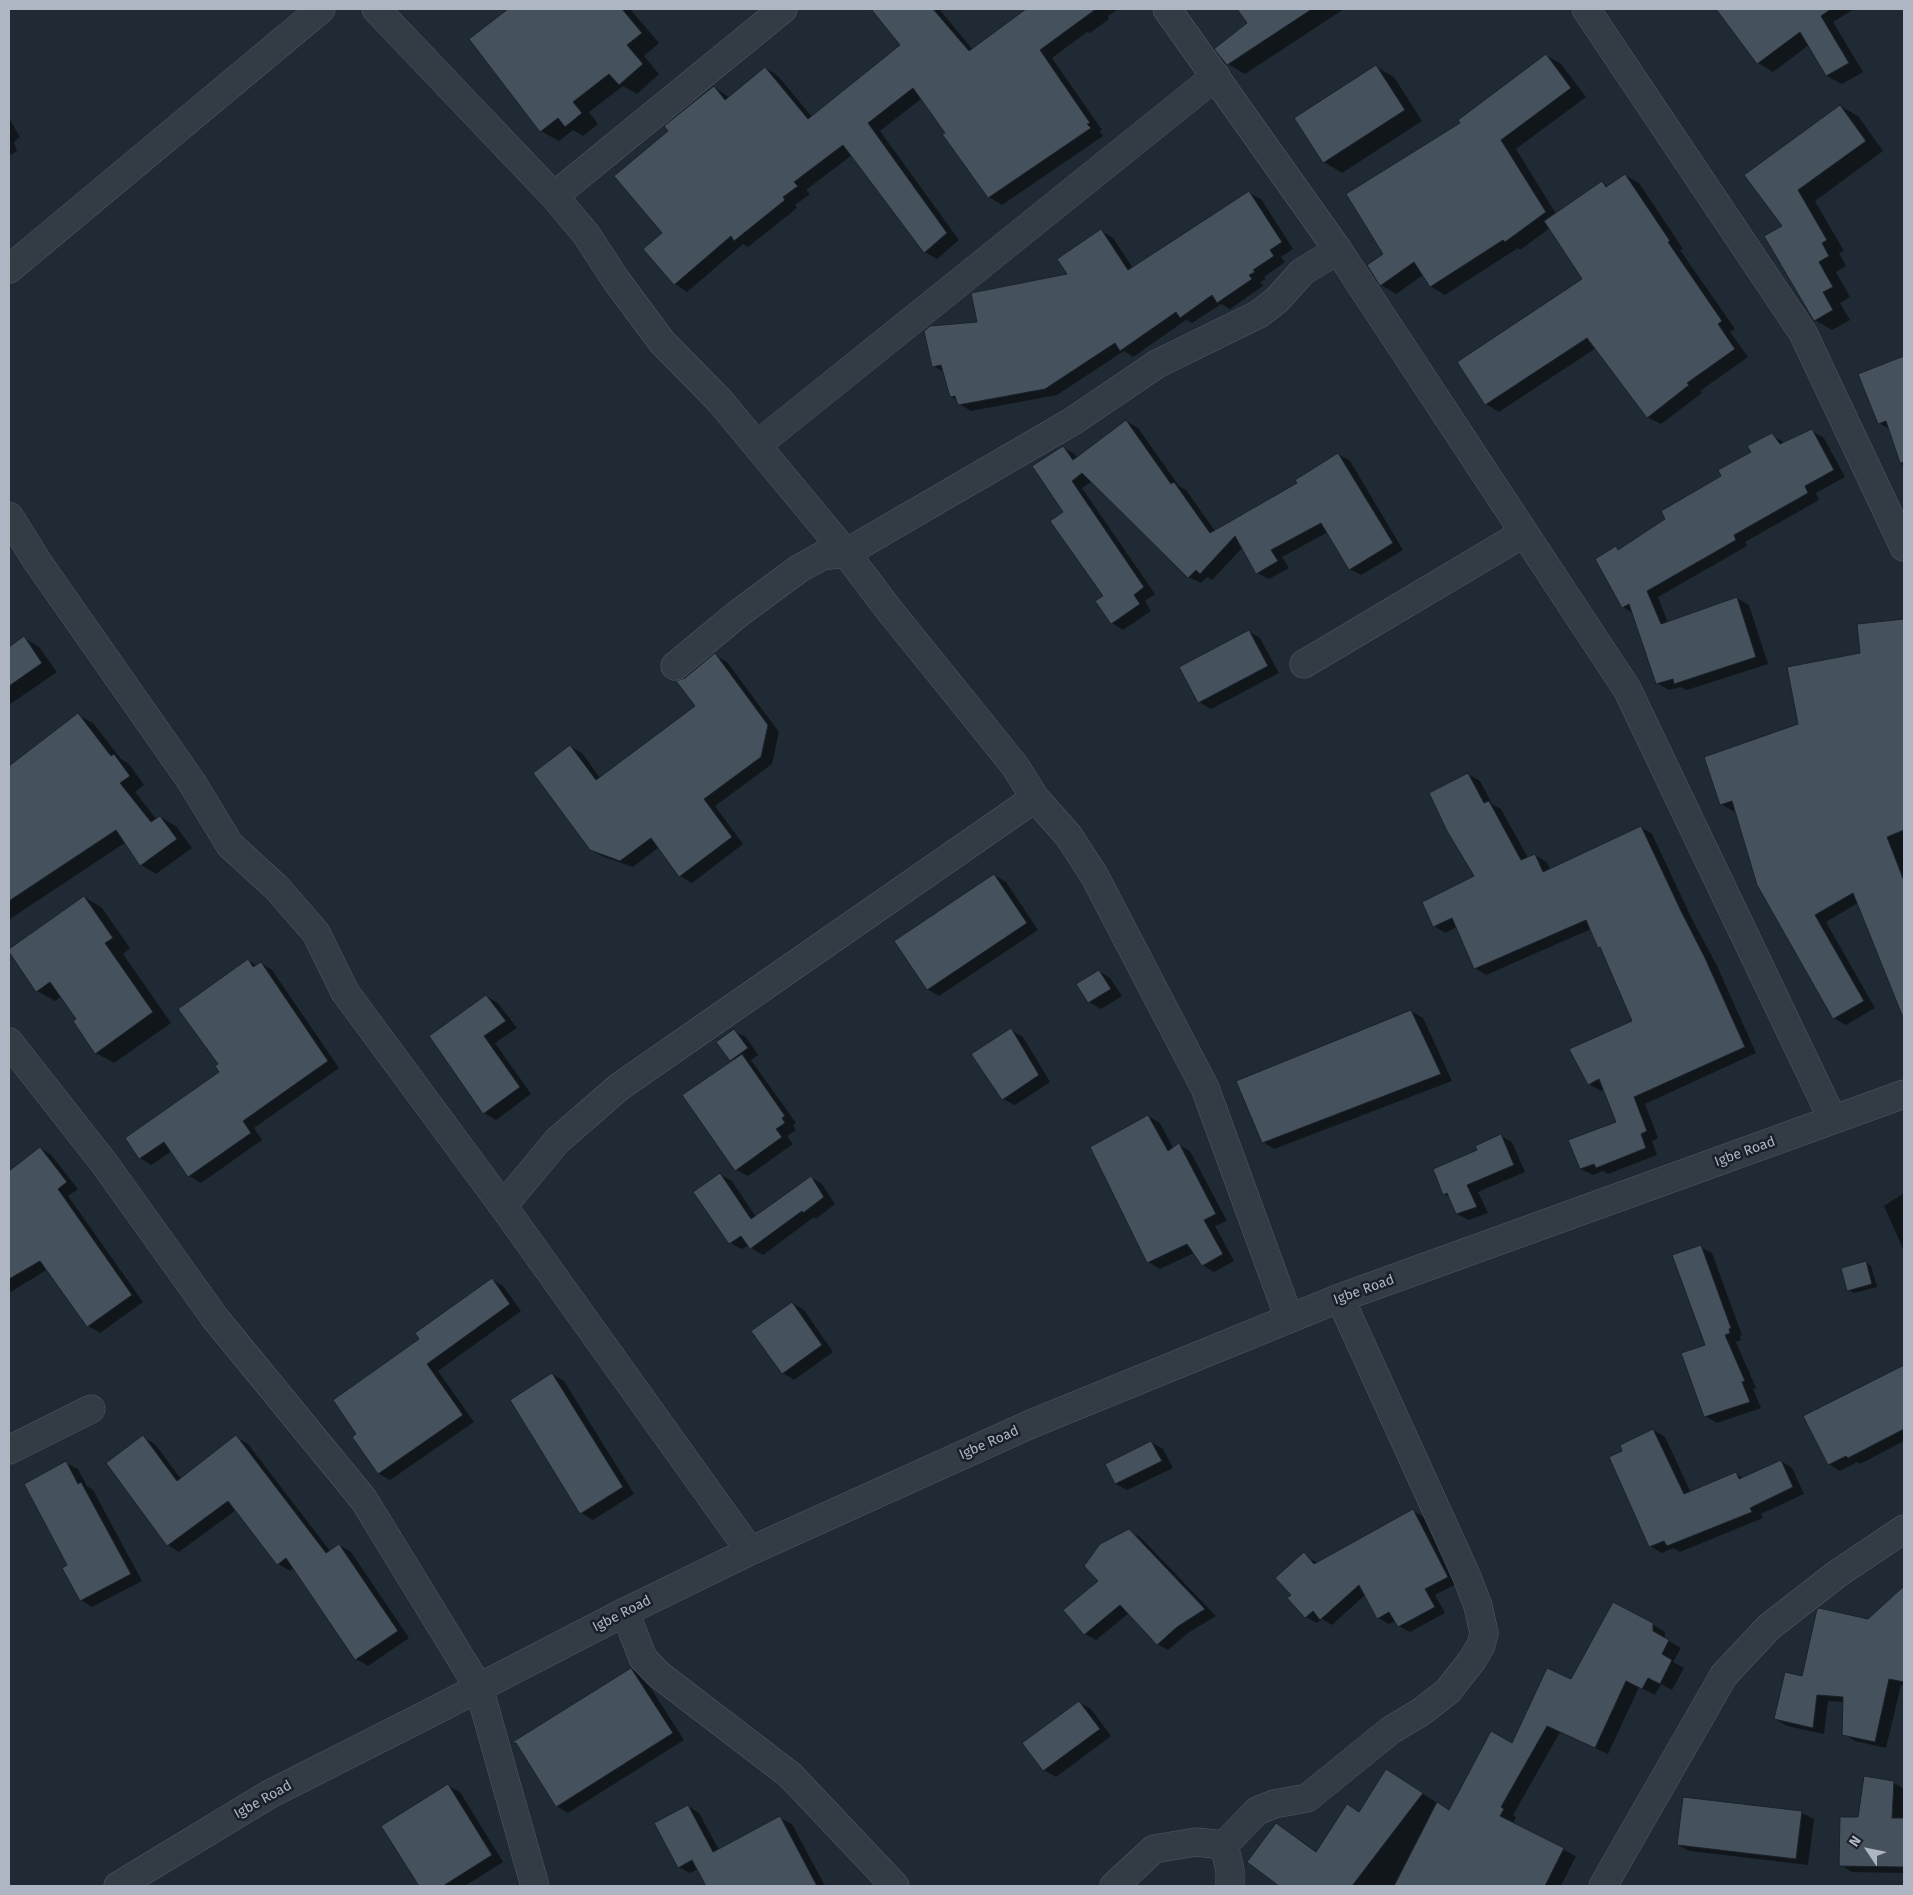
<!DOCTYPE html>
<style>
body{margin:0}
#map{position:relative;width:1913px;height:1895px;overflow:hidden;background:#202a34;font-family:"Fira Sans",sans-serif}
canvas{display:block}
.frame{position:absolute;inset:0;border:10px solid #adb6c2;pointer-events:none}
.north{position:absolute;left:1843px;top:1825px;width:50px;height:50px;-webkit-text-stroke:4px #192029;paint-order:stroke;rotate:304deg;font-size:14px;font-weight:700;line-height:20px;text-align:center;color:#adb6c2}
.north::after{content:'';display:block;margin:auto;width:18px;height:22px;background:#adb6c2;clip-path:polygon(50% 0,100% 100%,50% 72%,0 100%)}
</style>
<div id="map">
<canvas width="1913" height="1895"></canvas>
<div class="frame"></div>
<div class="north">N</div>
</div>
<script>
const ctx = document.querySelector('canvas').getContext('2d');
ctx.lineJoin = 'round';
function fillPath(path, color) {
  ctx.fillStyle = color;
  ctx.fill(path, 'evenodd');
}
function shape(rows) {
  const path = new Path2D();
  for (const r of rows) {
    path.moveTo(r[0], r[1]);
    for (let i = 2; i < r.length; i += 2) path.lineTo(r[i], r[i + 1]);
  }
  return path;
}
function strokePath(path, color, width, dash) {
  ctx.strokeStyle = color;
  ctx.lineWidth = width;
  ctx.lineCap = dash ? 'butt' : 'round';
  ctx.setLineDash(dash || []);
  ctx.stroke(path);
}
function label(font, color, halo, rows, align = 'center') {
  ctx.font = font + ' "Fira Sans",sans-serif';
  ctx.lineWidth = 5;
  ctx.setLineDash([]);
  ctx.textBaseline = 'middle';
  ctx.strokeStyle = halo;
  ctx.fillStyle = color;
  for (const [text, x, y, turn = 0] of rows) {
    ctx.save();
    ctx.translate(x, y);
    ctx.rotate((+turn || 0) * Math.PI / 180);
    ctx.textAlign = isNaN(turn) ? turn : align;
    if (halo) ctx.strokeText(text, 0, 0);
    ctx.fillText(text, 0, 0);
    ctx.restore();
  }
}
fillPath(shape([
 [510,9,529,9,532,11,535,9,630,9,659,43,644,56,659,74,637,94,623,86,589,112,598,124,583,136,573,130,559,141,541,131,471,39],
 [872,9,939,9,973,50,1028,9,1118,9,1108,16,1109,19,1090,33,1087,32,1052,58,1102,130,1099,131,1103,136,1002,205,989,197,944,135,947,133,922,98,880,131,959,240,937,259,925,252,852,155,806,190,810,194,795,205,797,208,748,247,743,244,687,292,675,284,663,233,670,131,714,87,730,98,766,68,778,76,812,117,901,45],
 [1252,9,1344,9,1245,74,1226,63,1248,23,1243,15],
 [1728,9,1854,9,1833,22,1863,72,1842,84,1827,76,1809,45,1773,72,1758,63],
 [1546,55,1561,64,1586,97,1516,149,1556,214,1602,183,1609,187,1625,175,1639,183,1683,249,1680,250,1735,329,1730,332,1748,357,1700,391,1702,393,1661,424,1647,417,1596,348,1499,412,1486,404,1584,280,1550,228,1520,250,1518,248,1445,295,1430,286,1423,275,1396,294,1381,285,1385,254,1462,123],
 [1376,67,1394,77,1422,121,1342,173,1324,162],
 [1840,106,1858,116,1883,151,1815,201,1844,251,1839,253,1846,266,1836,272,1850,297,1840,303,1850,320,1832,330,1815,320,1784,226,1746,175],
 [9,118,20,137,14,142,17,151,9,156],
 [1249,193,1261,199,1293,249,1281,257,1285,262,1264,277,1266,279,1260,282,1263,286,1230,309,1221,304,1192,323,1186,320,1133,357,1124,351,1057,395,971,411,959,404,958,400,951,397,944,372,933,366,978,323,1069,275,1101,231,1113,238,1133,268],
 [1904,357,1904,467,1902,465,1891,430,1879,423,1860,374],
 [1126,421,1138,428,1179,486,1186,490,1215,531,1299,483,1338,454,1350,461,1403,550,1361,575,1350,569,1328,532,1282,557,1289,568,1269,579,1257,573,1243,547,1212,580,1207,577,1201,583,1189,577,1092,481,1082,488,1155,594,1145,601,1151,611,1123,630,1112,623,1104,597,1065,513,1063,448,1075,454,1077,458],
 [1812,431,1824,438,1845,477,1816,493,1819,500,1745,542,1747,546,1658,597,1668,623,1737,598,1749,605,1768,664,1687,690,1680,687,1669,690,1657,683,1634,614,1623,607,1596,560,1616,548,1620,550,1666,519,1753,453,1772,435,1785,443],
 [1904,620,1904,995,1858,903,1826,922,1875,1008,1846,1025,1834,1018,1736,810,1733,811,1721,804,1799,725,1861,654,1859,625],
 [1249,631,1260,638,1279,673,1211,709,1199,702],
 [24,638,39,647,57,672,9,705,9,648],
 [715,655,727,662,779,732,772,764,715,806,743,844,692,883,680,876,659,847,633,867,604,857,591,850,570,746,582,753,600,778,696,706,686,679],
 [78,715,93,723,121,759,129,764,144,785,135,792,157,820,160,817,176,826,192,848,156,874,141,865,126,842,10,919,9,774],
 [1468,774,1480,781,1492,804,1501,809,1528,858,1535,855,1547,862,1550,870,1641,827,1652,834,1692,919,1717,966,1756,1053,1645,1104,1658,1138,1652,1141,1657,1155,1608,1174,1603,1171,1593,1175,1581,1169,1618,1122,1604,1089,1601,1091,1589,1084,1634,1022,1603,949,1599,947,1591,929,1486,975,1475,968,1457,927,1445,933,1434,926,1476,877],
 [994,875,1006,882,1038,930,939,996,927,989],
 [85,897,102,908,130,948,123,954,171,1023,114,1063,96,1053,78,1020,62,996,55,1001,37,991],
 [248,960,257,966,261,963,272,970,339,1068,254,1128,262,1140,201,1183,189,1176,172,1151,151,1165,140,1158,220,1072,220,1064],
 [1099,971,1110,978,1122,996,1101,1009,1089,1002,1077,984],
 [486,996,498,1003,517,1028,495,1043,531,1094,496,1120,484,1113,430,1036],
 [1411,1011,1423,1018,1452,1081,1274,1149,1263,1142],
 [1011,1030,1023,1037,1050,1082,1015,1105,1003,1099],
 [734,1031,746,1037,758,1055,751,1060,796,1123,793,1125,796,1130,787,1136,793,1144,748,1176,736,1170,734,1061,731,1060],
 [1148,1116,1160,1123,1173,1148,1179,1145,1190,1151,1227,1221,1215,1226,1234,1261,1214,1272,1202,1265,1194,1253,1160,1269,1148,1262,1092,1148],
 [1501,1136,1512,1142,1525,1172,1478,1192,1488,1213,1469,1220,1457,1214,1451,1198,1444,1194,1478,1151],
 [40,1148,51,1155,78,1189,68,1196,143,1302,100,1333,88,1326,48,1269,9,1293,9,1252,25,1242,9,1220,9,1172],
 [720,1174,732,1181,756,1217,811,1177,822,1184,835,1204,816,1219,814,1217,763,1255,751,1248,749,1245,742,1249,730,1243],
 [1904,1193,1904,1251,1884,1206],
 [1701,1247,1712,1253,1742,1335,1740,1336,1741,1340,1736,1342,1756,1388,1753,1389,1761,1408,1717,1423,1705,1416,1706,1346],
 [1866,1263,1871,1266,1877,1287,1854,1293,1848,1290],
 [492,1280,503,1286,521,1311,438,1371,474,1422,390,1480,379,1474,421,1339],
 [792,1303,804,1310,833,1352,794,1380,783,1373],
 [1903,1367,1904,1441,1860,1464,1857,1462,1840,1471,1829,1464],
 [552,1374,564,1381,634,1494,593,1520,581,1513],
 [1653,1430,1665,1437,1691,1493,1736,1474,1744,1478,1781,1461,1792,1468,1804,1494,1761,1514,1763,1518,1680,1552,1673,1548,1662,1553,1650,1546],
 [143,1437,155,1444,181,1479,236,1437,248,1444,330,1551,339,1545,351,1552,409,1638,368,1666,356,1659,294,1568,290,1571,278,1564,236,1510,179,1552,168,1545],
 [1151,1442,1163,1449,1173,1468,1127,1490,1116,1484],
 [66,1463,78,1469,87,1486,93,1490,142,1581,92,1607,81,1600,69,1565],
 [1413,1511,1424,1517,1458,1583,1435,1595,1445,1613,1410,1632,1399,1626,1396,1621,1389,1624,1378,1618,1365,1595,1332,1625,1322,1619,1317,1623,1306,1617,1293,1595,1304,1554,1318,1564],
 [1129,1531,1140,1537,1216,1616,1188,1633,1168,1650,1157,1644,1129,1613,1096,1640,1085,1634,1099,1581],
 [1904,1588,1904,1686,1901,1685,1886,1748,1855,1741,1844,1734,1844,1702,1828,1701,1824,1734,1787,1726,1775,1719,1803,1678],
 [1652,1624,1665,1632,1665,1639,1681,1648,1673,1662,1684,1668,1672,1690,1661,1684,1655,1695,1639,1687,1608,1754,1560,1732,1513,1815,1516,1817,1513,1824,1576,1856,1561,1886,1280,1886,1248,1862,1277,1824,1317,1852,1398,1778,1450,1811,1572,1681],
 [631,1669,643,1676,684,1740,568,1813,556,1806,520,1746,513,1743],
 [1079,1702,1091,1709,1111,1736,1056,1777,1044,1770],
 [1894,1783,1904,1789,1904,1873,1852,1872,1840,1865,1859,1819],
 [448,1786,460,1792,503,1862,465,1886,420,1886,383,1826],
 [1684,1798,1802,1813,1814,1819,1808,1865,1690,1851,1678,1845],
 [688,1806,699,1813,719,1850,780,1818,792,1824,825,1886,708,1886,698,1869,690,1873,679,1867]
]), '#0007');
const building = shape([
 [508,9,622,9,642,33,627,45,643,64,619,85,609,74,573,102,582,113,565,127,558,118,540,132,469,39,508,9],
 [871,9,933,9,969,51,1026,9,1096,9,1040,50,1090,123,1087,124,1091,128,988,198,942,134,945,133,913,88,868,123,947,233,924,253,843,145,794,182,798,186,783,197,785,200,734,241,731,236,674,285,643,249,662,233,614,176,668,131,664,126,714,86,725,100,765,67,808,119,900,45,871,9],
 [1237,9,1312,9,1227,65,1214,49,1247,23,1237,9],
 [1716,9,1831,9,1821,16,1849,63,1826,76,1800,32,1757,64,1716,9],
 [1546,54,1571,88,1501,140,1546,212,1505,242,1503,240,1430,287,1414,262,1380,286,1367,265,1383,254,1346,194,1460,123,1458,120,1546,54],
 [1376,65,1405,110,1323,163,1294,118,1376,65],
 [1840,105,1866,141,1798,190,1827,240,1822,243,1829,256,1819,262,1833,287,1823,292,1833,310,1814,321,1764,236,1782,226,1744,175,1840,105],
 [1625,174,1670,241,1668,242,1722,321,1718,324,1735,349,1687,383,1689,385,1647,418,1587,338,1485,405,1457,362,1582,279,1544,221,1602,181,1606,187,1625,174],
 [1249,191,1282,242,1270,250,1274,256,1253,270,1255,272,1249,275,1252,279,1217,303,1212,295,1180,318,1176,312,1120,351,1115,343,1045,389,958,405,955,396,950,397,941,365,932,367,924,331,930,326,977,322,971,293,1067,274,1057,259,1101,229,1128,270,1249,191],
 [1904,356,1904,462,1900,463,1886,421,1878,424,1858,374,1904,356],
 [1126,420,1171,484,1174,482,1210,533,1297,483,1295,480,1338,453,1393,543,1349,570,1321,523,1271,550,1278,561,1256,574,1235,536,1200,574,1196,570,1188,578,1082,473,1072,481,1144,587,1134,595,1140,604,1111,624,1095,601,1103,596,1050,521,1063,512,1032,466,1063,446,1073,460,1126,420],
 [1812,429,1834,470,1805,486,1808,493,1734,535,1736,540,1647,591,1661,624,1737,597,1756,657,1674,684,1673,679,1656,684,1629,604,1622,608,1595,559,1616,546,1618,550,1665,519,1661,511,1721,476,1718,470,1751,452,1747,446,1772,433,1780,444,1812,429],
 [1904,619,1904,830,1887,837,1904,881,1904,1020,1853,893,1815,915,1864,1001,1833,1019,1757,885,1732,801,1720,805,1704,757,1798,724,1787,667,1860,653,1857,624,1904,619],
 [1249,630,1268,666,1198,703,1179,667,1249,630],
 [24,636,42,663,9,686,9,647,24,636],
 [715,653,768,725,761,757,704,799,732,837,679,877,651,838,620,861,590,850,533,773,570,745,596,780,695,706,676,681,685,678,715,653],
 [78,713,111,756,114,754,130,776,120,783,151,822,160,816,177,839,140,866,116,830,9,901,9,766,78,713],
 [1468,773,1484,803,1489,801,1521,860,1535,854,1543,872,1641,826,1681,911,1705,958,1745,1047,1634,1097,1647,1131,1641,1134,1646,1148,1596,1168,1594,1164,1580,1169,1568,1140,1616,1122,1599,1079,1588,1085,1569,1049,1632,1021,1600,947,1598,948,1586,920,1474,969,1452,918,1433,927,1422,902,1474,876,1447,831,1429,793,1468,773],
 [994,874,1027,923,927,990,894,941,994,874],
 [84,896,113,938,105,943,153,1012,95,1054,73,1021,76,1019,50,982,36,992,9,952,9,949,84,896],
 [248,959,253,967,261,962,328,1061,243,1121,251,1133,188,1177,164,1142,139,1159,125,1138,219,1072,215,1066,218,1064,178,1009,248,959],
 [1099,970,1111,989,1088,1003,1076,984,1099,970],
 [486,995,506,1021,484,1036,520,1087,483,1114,429,1036,486,995],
 [1411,1010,1441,1074,1262,1143,1236,1081,1411,1010],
 [1011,1028,1039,1075,1002,1100,971,1054,1011,1028],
 [734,1029,748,1048,730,1061,716,1042,734,1029],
 [742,1054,785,1116,782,1118,785,1123,776,1129,782,1137,735,1171,682,1095,742,1054],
 [1148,1115,1168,1151,1179,1143,1216,1214,1204,1220,1223,1254,1202,1266,1187,1244,1147,1263,1090,1147,1148,1115],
 [1501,1134,1514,1165,1467,1185,1477,1207,1456,1214,1447,1193,1443,1195,1433,1169,1477,1150,1475,1146,1501,1134],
 [40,1147,67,1182,58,1189,132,1295,87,1327,40,1261,9,1279,9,1171,40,1147],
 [720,1173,751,1219,811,1176,824,1197,803,1213,802,1211,750,1249,741,1236,729,1244,693,1192,720,1173],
 [1701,1245,1731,1328,1729,1329,1730,1333,1725,1335,1745,1381,1742,1382,1750,1402,1704,1417,1681,1353,1705,1345,1672,1255,1701,1245],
 [1866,1261,1872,1284,1847,1291,1841,1268,1866,1261],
 [492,1278,510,1304,427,1364,463,1415,378,1474,352,1437,356,1434,333,1400,419,1339,415,1333,492,1278],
 [792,1302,822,1345,782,1374,751,1331,792,1302],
 [1904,1365,1904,1429,1848,1458,1846,1456,1828,1465,1803,1416,1904,1365],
 [552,1373,623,1487,580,1514,510,1400,552,1373],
 [1653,1429,1684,1494,1736,1472,1739,1479,1781,1460,1793,1487,1750,1508,1752,1512,1667,1546,1664,1541,1649,1547,1609,1457,1622,1451,1620,1445,1653,1429],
 [143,1435,177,1481,236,1435,326,1553,339,1544,398,1631,355,1660,286,1558,277,1565,228,1501,167,1546,106,1463,143,1435],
 [1151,1441,1162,1461,1115,1484,1105,1464,1151,1441],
 [66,1461,78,1484,81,1482,131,1574,80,1601,62,1568,67,1565,24,1484,66,1461],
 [1413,1509,1448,1577,1425,1589,1435,1607,1398,1627,1389,1612,1377,1619,1359,1585,1320,1620,1313,1611,1305,1618,1287,1598,1291,1595,1275,1578,1304,1552,1314,1564,1413,1509],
 [1129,1529,1205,1609,1177,1627,1157,1645,1120,1605,1084,1635,1063,1610,1098,1581,1084,1566,1100,1544,1129,1529],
 [1904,1586,1904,1682,1889,1679,1875,1742,1842,1735,1843,1697,1817,1695,1813,1728,1774,1719,1785,1672,1802,1676,1817,1609,1819,1608,1868,1619,1904,1586],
 [1613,1602,1653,1623,1653,1631,1669,1640,1662,1654,1672,1660,1660,1684,1648,1678,1642,1689,1626,1681,1595,1748,1547,1726,1501,1807,1504,1809,1500,1816,1564,1848,1545,1886,1394,1886,1437,1802,1449,1810,1491,1731,1512,1743,1547,1668,1571,1679,1613,1602],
 [631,1668,673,1733,556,1807,516,1743,511,1743,631,1668],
 [1079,1701,1100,1729,1043,1771,1022,1743,1079,1701],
 [1386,1769,1423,1793,1352,1886,1279,1886,1247,1862,1276,1823,1316,1852,1347,1804,1359,1812,1386,1769],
 [1864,1776,1894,1781,1892,1818,1904,1818,1904,1867,1839,1866,1840,1817,1858,1817,1864,1776],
 [448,1784,492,1855,443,1886,419,1886,381,1826,448,1784],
 [1683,1797,1802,1811,1796,1859,1677,1845,1683,1797],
 [688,1805,713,1852,780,1816,817,1886,706,1886,692,1860,678,1868,654,1823,688,1805]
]);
fillPath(building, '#46515e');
strokePath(building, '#1b222b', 1);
const minor = shape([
 [376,9,554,196,586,234,616,280,662,342,720,401,846,553,886,606,1015,766,1035,798,1068,835,1094,875,1205,1088,1289,1318],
 [1167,9,1338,250,1627,689,1833,1120],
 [1586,9,1803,333,1904,547],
 [554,196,783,9],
 [9,269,321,9],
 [757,445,1216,76],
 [9,516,37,561,191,781,230,845,277,888,316,933,345,992,503,1206,750,1551],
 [1304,664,1524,533],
 [675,666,739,613,800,568,822,556,846,553,1073,421,1157,364,1259,314,1277,300,1302,272,1338,250],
 [9,1042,104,1163,215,1318,364,1500,479,1688,535,1886],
 [503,1206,557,1141,619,1087,1035,798],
 [9,1450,91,1409],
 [625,1612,643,1658,658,1674,790,1775,895,1886],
 [118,1886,270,1794,428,1714,625,1612,750,1551,1031,1424,1340,1298,1904,1094],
 [1114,1886,1154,1849,1196,1842,1224,1845],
 [1230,1886,1230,1870,1224,1845,1257,1811,1274,1804,1307,1798,1391,1730,1421,1712,1448,1691,1473,1659,1481,1645,1484,1633,1478,1606,1467,1577,1340,1298],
 [1603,1886,1724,1675,1769,1627,1837,1574,1904,1529]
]);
strokePath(minor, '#515963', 29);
strokePath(minor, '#333b45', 28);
label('14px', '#adb6c2', '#192029', [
 ["Igbe Road",1745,1152,-20],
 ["Igbe Road",1364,1290,-20],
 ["Igbe Road",989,1443,-24],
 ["Igbe Road",622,1614,-27],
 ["Igbe Road",263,1800,-29]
]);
</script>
